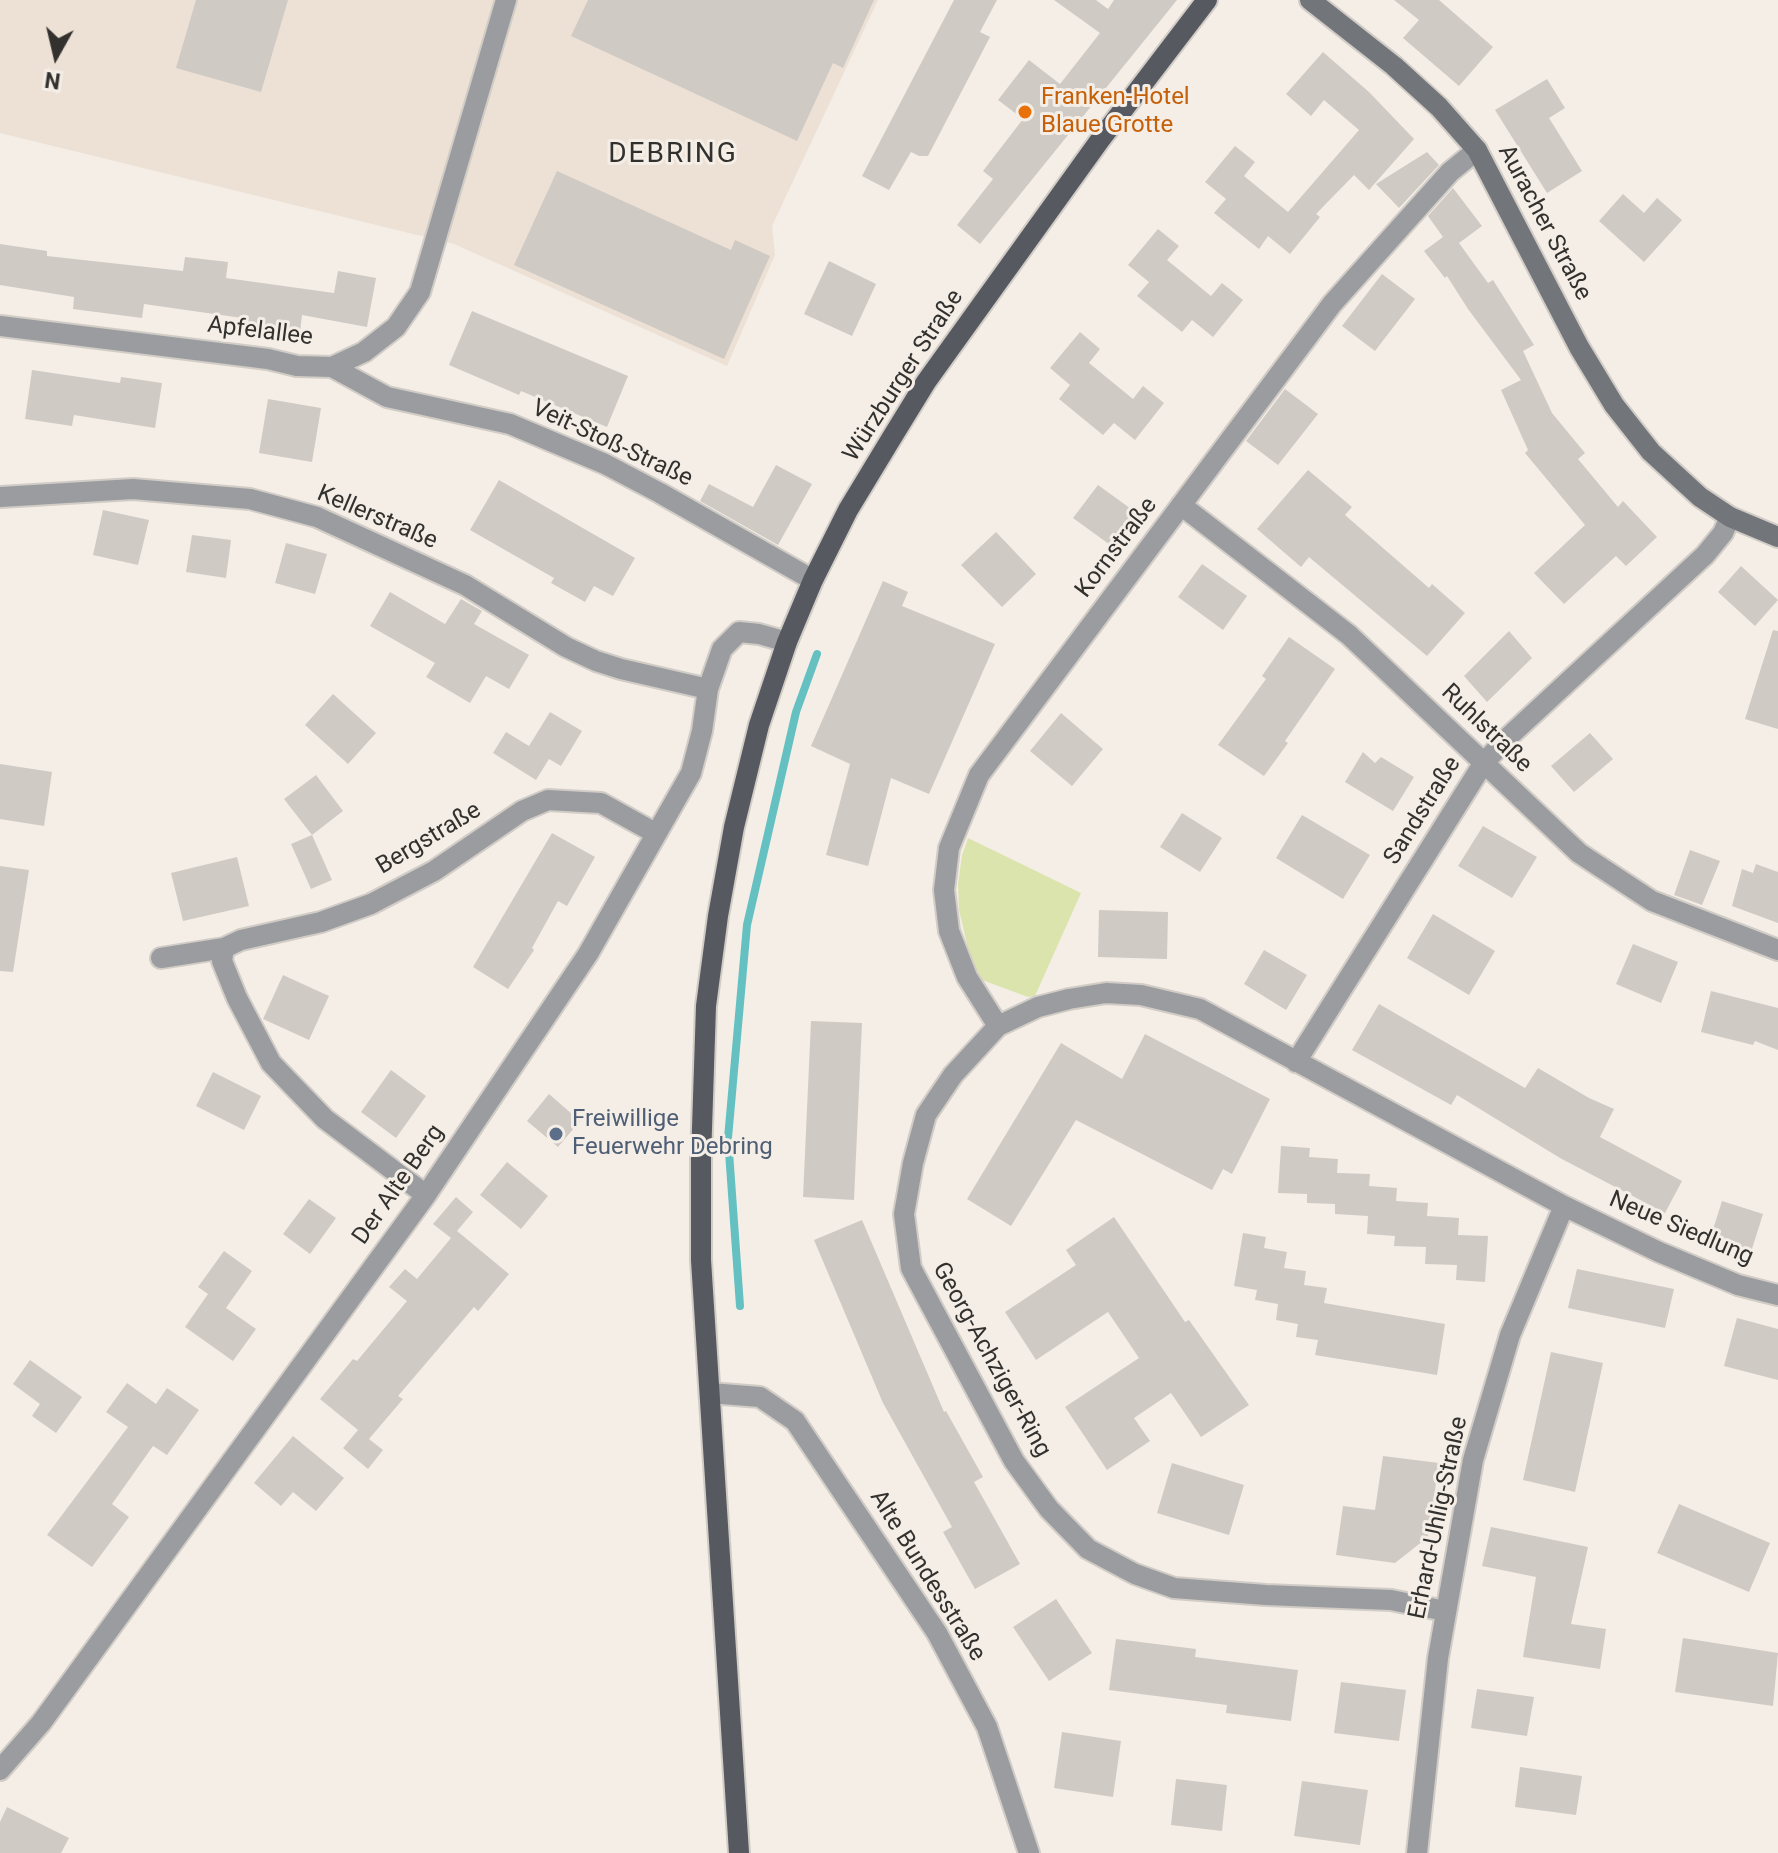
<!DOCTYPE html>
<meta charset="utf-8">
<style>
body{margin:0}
#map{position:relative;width:1778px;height:1853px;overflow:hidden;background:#f4eee7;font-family:Roboto,sans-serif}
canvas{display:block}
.north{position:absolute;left:16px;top:16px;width:80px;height:80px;-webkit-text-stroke:6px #f4eee7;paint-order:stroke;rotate:188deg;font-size:22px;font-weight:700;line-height:32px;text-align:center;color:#33312e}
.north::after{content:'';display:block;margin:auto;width:28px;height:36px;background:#33312e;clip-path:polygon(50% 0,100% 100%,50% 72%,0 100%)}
</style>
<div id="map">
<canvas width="1778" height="1853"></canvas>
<div class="north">N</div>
</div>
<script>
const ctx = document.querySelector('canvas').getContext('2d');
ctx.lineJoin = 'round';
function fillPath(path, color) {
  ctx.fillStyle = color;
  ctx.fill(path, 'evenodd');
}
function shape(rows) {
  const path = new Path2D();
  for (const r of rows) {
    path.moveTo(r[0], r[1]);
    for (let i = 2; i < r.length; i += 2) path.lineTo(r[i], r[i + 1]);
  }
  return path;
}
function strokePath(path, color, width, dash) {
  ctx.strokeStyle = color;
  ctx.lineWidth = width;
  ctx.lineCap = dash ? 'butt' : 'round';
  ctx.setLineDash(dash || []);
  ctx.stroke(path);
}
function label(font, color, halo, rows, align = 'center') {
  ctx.font = font + ' Roboto,sans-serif';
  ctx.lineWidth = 6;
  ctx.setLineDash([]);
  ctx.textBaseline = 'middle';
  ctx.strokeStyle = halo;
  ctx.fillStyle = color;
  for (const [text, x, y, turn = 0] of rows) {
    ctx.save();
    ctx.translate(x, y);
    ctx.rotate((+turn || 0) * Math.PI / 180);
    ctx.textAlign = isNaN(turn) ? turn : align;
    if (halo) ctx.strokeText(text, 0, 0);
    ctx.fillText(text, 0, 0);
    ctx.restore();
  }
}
fillPath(shape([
 [0,0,878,0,772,226,775,255,727,366,454,244,0,133]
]), '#ede1d5');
fillPath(shape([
 [968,838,1081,893,1035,996,1028,997,982,980,971,961,959,910,958,884,962,855]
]), '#dce4ad');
strokePath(shape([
 [740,1306,728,1138,747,925,796,712,817,654]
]), '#65c0c2', 8);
fillPath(shape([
 [196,0,288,0,261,92,176,68],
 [588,0,874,0,843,68,833,63,797,141,571,36],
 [954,0,997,0,980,32,990,37,928,156,919,156,911,152,889,190,862,176],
 [1054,0,1096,0,1108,9,1114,0,1177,0,980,244,957,225,993,179,983,171,1023,119,998,100,1029,60,1060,84,1100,33],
 [1394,0,1439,0,1493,47,1459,86,1403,38,1419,20],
 [1323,52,1369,92,1414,139,1369,190,1354,175,1316,214,1320,217,1290,254,1268,236,1259,249,1214,213,1226,199,1205,182,1235,146,1255,162,1244,176,1288,212,1359,130,1324,100,1311,116,1286,94],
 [1547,79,1565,108,1549,118,1582,171,1547,193,1495,110],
 [1427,152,1439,165,1399,208,1376,184],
 [557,171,731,250,735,240,770,256,724,359,514,265],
 [1453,188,1482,226,1459,243,1488,283,1493,280,1534,345,1523,351,1552,413,1585,453,1578,459,1618,507,1623,501,1657,537,1626,566,1616,556,1564,604,1534,573,1585,525,1525,453,1528,450,1501,390,1521,380,1468,309,1447,276,1445,278,1424,251,1443,237,1428,216],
 [1623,194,1644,213,1657,198,1682,220,1644,262,1599,221],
 [1158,229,1179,246,1167,260,1211,296,1222,283,1243,300,1213,337,1192,320,1182,332,1137,296,1149,282,1128,265],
 [0,244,47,251,47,256,183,271,185,257,228,262,226,278,334,293,338,271,376,278,367,327,302,315,300,332,241,324,242,318,144,304,142,318,73,309,74,297,0,285],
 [829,261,876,284,852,336,804,314],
 [1382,274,1415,299,1375,351,1342,326],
 [472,311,628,376,607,427,521,391,519,395,449,365],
 [1080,332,1100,349,1089,363,1133,399,1143,386,1164,403,1135,440,1114,423,1103,435,1059,399,1070,385,1050,368],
 [32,370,120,383,121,377,162,383,155,428,74,415,72,426,25,419],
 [1285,389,1318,414,1278,465,1246,441],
 [268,399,321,408,312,462,259,453],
 [776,465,812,484,778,545,700,501,709,484,753,507],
 [1308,470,1352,507,1345,515,1429,588,1432,584,1465,613,1427,656,1309,557,1301,567,1257,529],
 [499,480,635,558,613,596,594,586,585,602,551,583,554,578,470,530],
 [1098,485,1138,514,1113,547,1073,518],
 [103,510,149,520,138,565,93,555],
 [996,532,1036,574,1002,607,961,565],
 [192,535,231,540,226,578,186,572],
 [286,543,327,554,315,594,275,583],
 [1202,564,1247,596,1223,630,1178,597],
 [1741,566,1778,600,1755,626,1718,592],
 [883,581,908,592,902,606,995,644,929,794,891,778,868,866,826,855,850,764,811,746],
 [390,592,445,624,461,599,482,611,474,624,529,655,509,689,486,676,470,703,426,677,435,663,370,626],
 [1773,630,1778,631,1778,729,1745,719],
 [1509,631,1532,658,1487,702,1464,676],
 [1289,637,1335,669,1285,741,1288,743,1264,776,1218,745,1266,679,1262,676],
 [333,694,376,733,348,764,305,725],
 [550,712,582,731,561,766,549,759,536,780,493,753,506,732,529,746],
 [1061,713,1103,749,1072,786,1030,751],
 [1590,733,1613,759,1574,792,1551,766],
 [1363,752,1375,763,1381,757,1414,777,1393,811,1345,782],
 [0,764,52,772,44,826,0,819],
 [316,775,343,811,312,835,284,799],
 [1182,813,1222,838,1200,872,1160,847],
 [1302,815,1370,855,1343,899,1276,858],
 [1483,826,1537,857,1512,898,1458,866],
 [552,833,595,857,567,906,558,901,532,948,534,950,508,989,473,967],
 [312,835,332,880,311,889,291,844],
 [1690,850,1720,861,1702,905,1674,895],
 [237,857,249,906,183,921,171,873],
 [1756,864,1778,872,1778,923,1732,906,1742,869,1753,873],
 [0,866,29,870,13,972,0,971],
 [1099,910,1168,912,1167,959,1098,957],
 [1433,914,1495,951,1469,995,1407,958],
 [1633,944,1678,962,1661,1003,1616,984],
 [1264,950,1307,975,1286,1010,1244,984],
 [283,975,329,996,309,1040,263,1019],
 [1711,991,1778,1008,1778,1050,1755,1041,1753,1045,1701,1032],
 [1379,1004,1525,1088,1538,1068,1589,1098,1614,1109,1600,1137,1682,1181,1665,1213,1560,1158,1457,1095,1451,1105,1352,1050],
 [811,1021,862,1023,854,1200,803,1197],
 [1145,1034,1270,1099,1232,1174,1223,1169,1212,1190,1076,1120,1011,1226,967,1199,1061,1043,1122,1079],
 [391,1070,426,1096,396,1138,361,1112],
 [213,1072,261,1096,244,1130,196,1106],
 [549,1094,580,1121,558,1147,527,1121],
 [1281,1146,1310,1148,1309,1157,1338,1159,1337,1173,1370,1174,1369,1186,1397,1188,1396,1201,1428,1203,1427,1216,1459,1218,1458,1235,1488,1236,1485,1282,1456,1280,1457,1265,1425,1264,1426,1247,1394,1246,1395,1236,1367,1234,1368,1216,1335,1214,1335,1204,1307,1203,1307,1194,1278,1193],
 [507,1162,548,1196,521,1229,480,1195],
 [456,1197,473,1212,457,1231,509,1274,478,1311,474,1307,398,1396,403,1399,369,1439,383,1450,368,1469,343,1448,358,1430,320,1399,353,1359,357,1361,407,1301,389,1287,405,1269,417,1279,451,1238,433,1224],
 [309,1199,336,1218,310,1254,283,1234],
 [1722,1201,1763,1214,1751,1252,1710,1239],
 [1114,1217,1185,1322,1189,1320,1249,1405,1201,1437,1171,1393,1134,1418,1150,1441,1107,1470,1065,1407,1139,1358,1108,1312,1036,1360,1005,1312,1076,1265,1066,1250],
 [862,1220,944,1412,946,1411,983,1477,974,1482,1020,1564,975,1589,943,1532,952,1527,883,1403,814,1240],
 [1243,1233,1266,1237,1264,1248,1287,1252,1284,1268,1306,1271,1304,1285,1327,1288,1324,1303,1445,1324,1437,1375,1315,1355,1318,1340,1296,1337,1298,1324,1276,1320,1278,1304,1255,1300,1257,1290,1234,1286],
 [224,1251,252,1271,226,1308,256,1329,233,1361,185,1327,208,1294,198,1287],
 [1577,1269,1674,1289,1665,1328,1568,1308],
 [1737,1318,1778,1329,1778,1380,1724,1366],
 [1551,1352,1603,1363,1575,1492,1523,1480],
 [30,1360,82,1397,56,1433,32,1416,40,1404,13,1384],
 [127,1383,156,1404,167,1388,199,1410,167,1455,153,1446,112,1504,129,1517,92,1567,47,1535,128,1427,106,1412],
 [293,1436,344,1478,316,1511,293,1492,281,1506,254,1483],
 [1383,1456,1439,1463,1428,1537,1395,1563,1336,1555,1343,1506,1375,1510],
 [1172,1463,1244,1485,1229,1535,1157,1513],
 [1679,1504,1770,1543,1749,1592,1657,1553],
 [1491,1527,1588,1547,1571,1624,1606,1629,1600,1669,1523,1657,1536,1577,1482,1566],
 [1056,1599,1092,1653,1049,1681,1013,1627],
 [1683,1638,1778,1653,1773,1706,1675,1692],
 [1116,1639,1196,1649,1195,1657,1298,1670,1291,1721,1226,1713,1227,1705,1109,1690],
 [1341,1682,1406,1690,1399,1741,1334,1733],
 [1477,1689,1534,1697,1527,1736,1471,1728],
 [1062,1732,1121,1741,1113,1797,1054,1788],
 [1520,1767,1582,1776,1576,1815,1515,1807],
 [1176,1779,1227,1785,1222,1831,1171,1825],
 [1302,1781,1368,1790,1360,1845,1294,1836],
 [7,1807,69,1838,61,1853,0,1853,0,1822]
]), '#d0cac4');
const street = shape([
 [0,326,268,359,297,366,332,367,364,352,396,327,420,292,506,0],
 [332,367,387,397,510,424,605,464,660,493,813,580],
 [0,497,133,489,250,499,317,517,465,585,566,647,596,661,621,669,708,689],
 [1181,505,1349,635,1579,853,1652,901,1778,950],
 [161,958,224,948],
 [998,1026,967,977,949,931,944,890,949,848,979,775,1332,304,1450,172,1477,150],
 [1296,1062,1483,764,1504,741,1705,555,1723,533,1730,517],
 [426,1195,325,1119,271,1063,237,998,222,961,224,948,241,940,321,922,371,904,434,871,522,811,548,800,601,803,655,833],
 [710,1393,760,1397,795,1421,937,1633,987,1727,1029,1853],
 [1445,1611,1391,1600,1266,1595,1174,1588,1135,1574,1088,1549,1049,1509,1014,1461,911,1268,904,1214,913,1163,926,1115,953,1075,998,1026,1038,1007,1069,999,1106,993,1141,995,1200,1009,1564,1206,1659,1252,1738,1285,1778,1295],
 [0,1770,41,1723,426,1195,588,954,691,773,702,731,708,689,722,649,739,632,759,634,787,642],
 [1417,1853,1438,1658,1473,1460,1510,1335,1564,1206]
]);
const secondary = shape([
 [1310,0,1394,66,1439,107,1477,150,1579,347,1614,405,1651,452,1700,497,1730,517,1778,537]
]);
const primary = shape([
 [739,1853,701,1260,701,1159,706,1006,718,916,734,827,759,725,787,642,813,580,848,510,891,439,926,382,1100,140,1207,0]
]);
strokePath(street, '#d1ccc6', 24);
strokePath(secondary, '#d1ccc6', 24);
strokePath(primary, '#d1ccc6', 24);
strokePath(street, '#9a9ca0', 20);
strokePath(secondary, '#72757a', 20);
strokePath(primary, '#56595f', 20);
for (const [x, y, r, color] of [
 [1025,112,8,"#e8710a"],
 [556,1134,8,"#5c6f8a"]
]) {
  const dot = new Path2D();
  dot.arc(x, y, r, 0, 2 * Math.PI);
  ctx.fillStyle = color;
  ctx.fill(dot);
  strokePath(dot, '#f4eee7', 3);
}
label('24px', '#c56008', '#f4eee7', [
 ["Franken-Hotel",1041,98],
 ["Blaue Grotte",1041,126]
], 'left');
label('24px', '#33312e', '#f4eee7', [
 ["Auracher Straße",1544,223,62],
 ["Apfelallee",260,332,7],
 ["Würzburger Straße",904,376,-57],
 ["Veit-Stoß-Straße",612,444,25],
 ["Kellerstraße",377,518,23],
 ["Kornstraße",1117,548,-53],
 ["Ruhlstraße",1486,729,44],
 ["Sandstraße",1423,811,-58],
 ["Bergstraße",429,839,-31],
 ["Der Alte Berg",399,1185,-55],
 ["Neue Siedlung",1681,1229,23],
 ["Georg-Achziger-Ring",991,1360,61],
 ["Erhard-Uhlig-Straße",1439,1518,-78],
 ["Alte Bundesstraße",927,1576,58]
]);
label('24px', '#4e5e75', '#f4eee7', [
 ["Freiwillige",572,1120],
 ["Feuerwehr Debring",572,1148]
], 'left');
ctx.letterSpacing = '2px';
label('28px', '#33312e', '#f4eee7', [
 ["DEBRING",673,155]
]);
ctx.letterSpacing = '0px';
</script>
